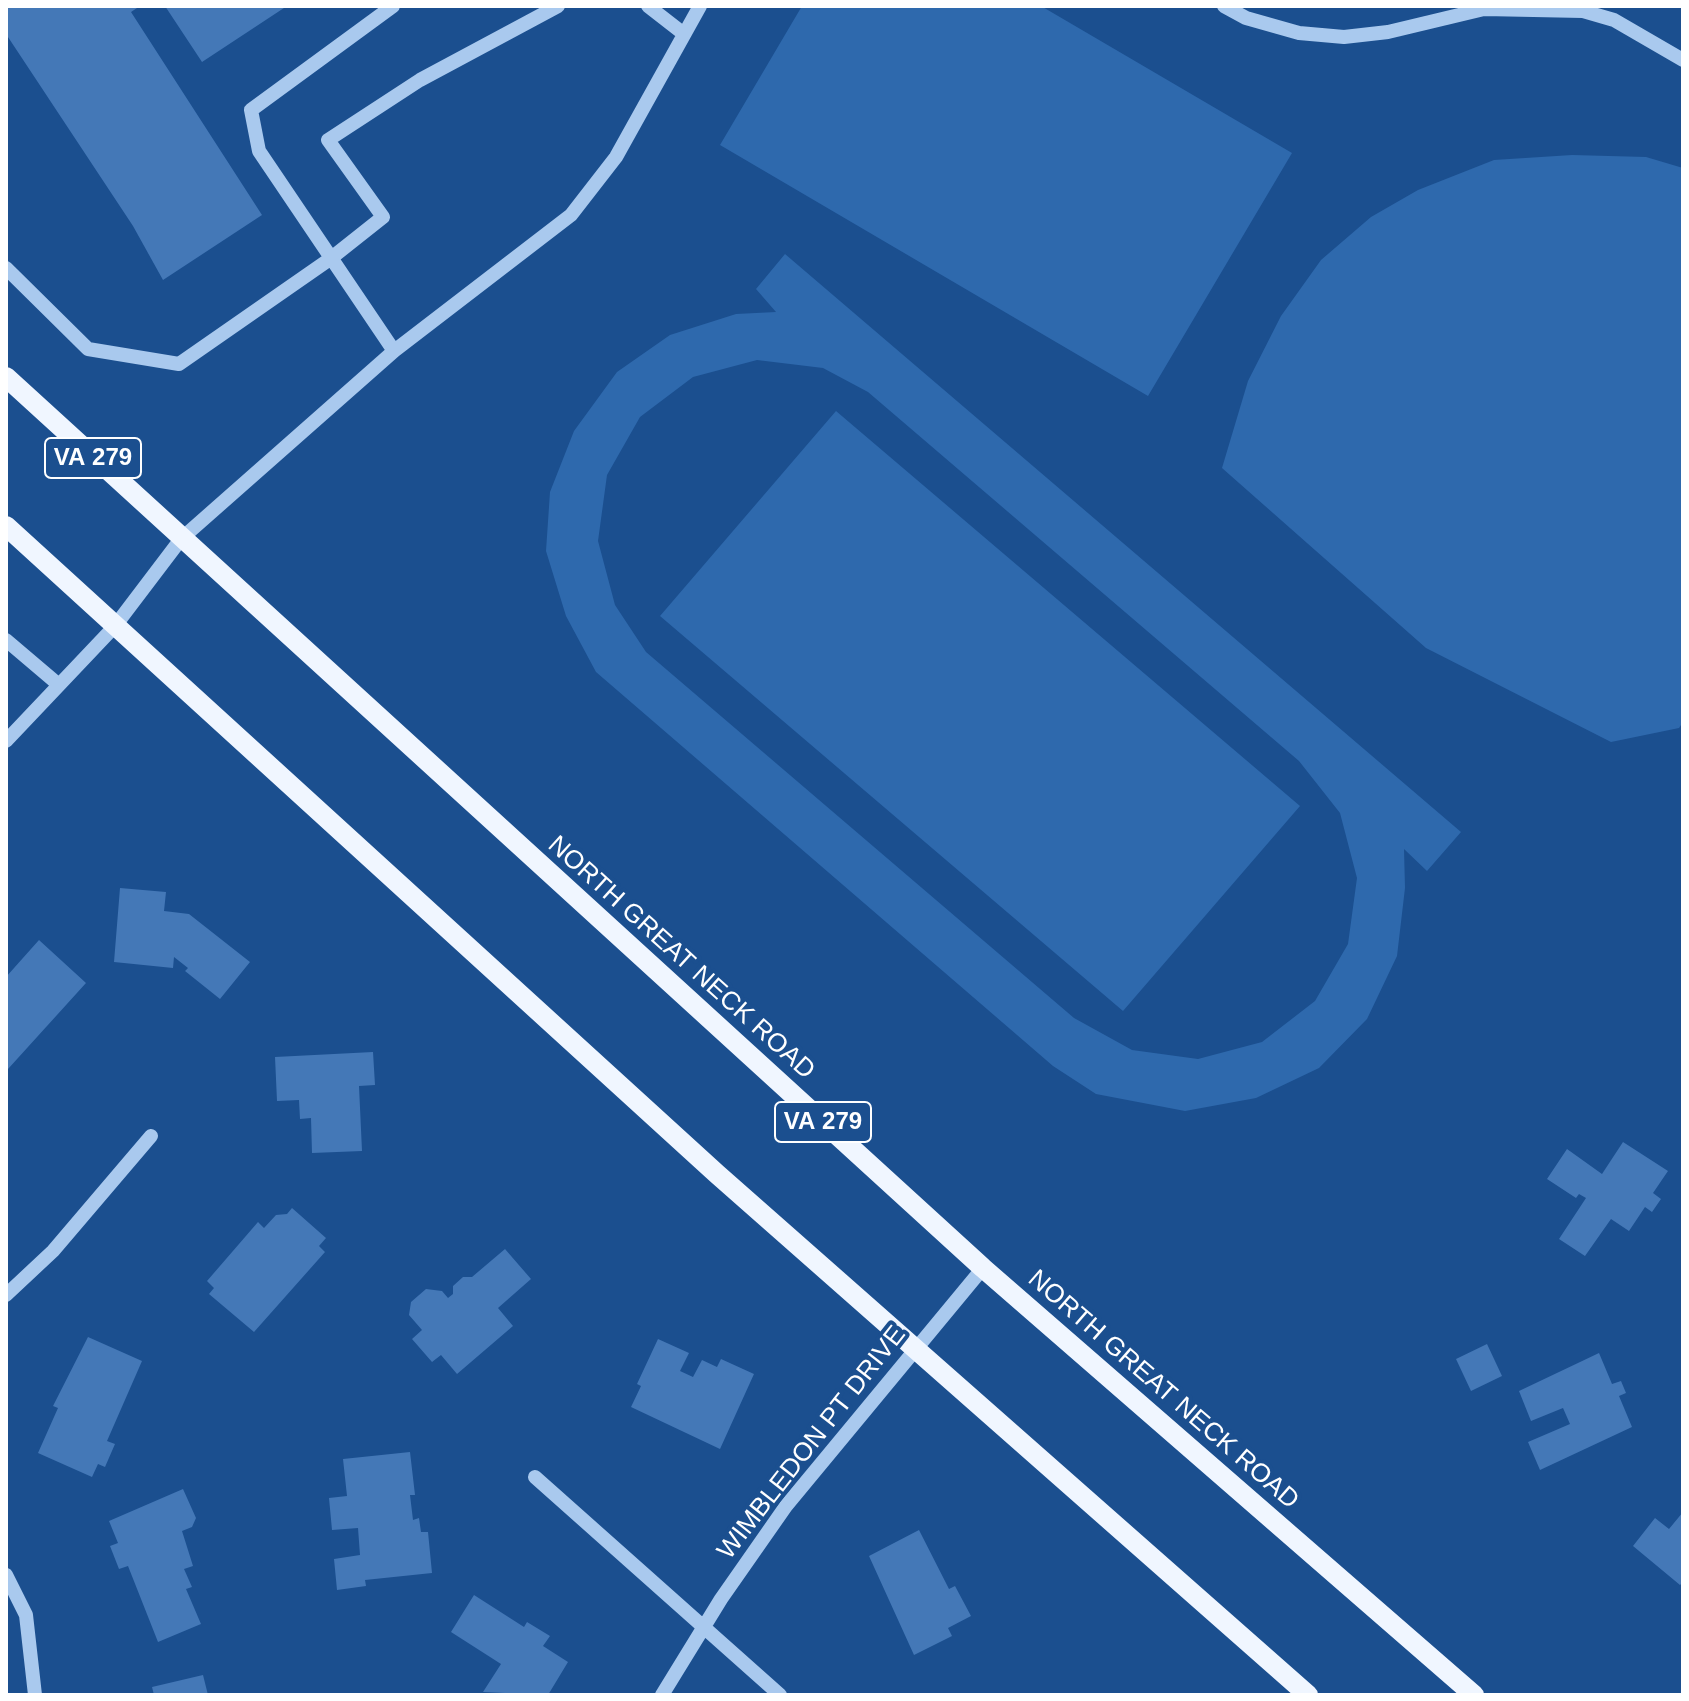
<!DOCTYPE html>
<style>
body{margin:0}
#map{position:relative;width:1689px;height:1701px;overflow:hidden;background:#1b4f8f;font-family:Helvetica,sans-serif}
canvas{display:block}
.frame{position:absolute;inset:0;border:8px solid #fff;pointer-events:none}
</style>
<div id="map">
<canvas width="1689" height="1701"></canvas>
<div class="frame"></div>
</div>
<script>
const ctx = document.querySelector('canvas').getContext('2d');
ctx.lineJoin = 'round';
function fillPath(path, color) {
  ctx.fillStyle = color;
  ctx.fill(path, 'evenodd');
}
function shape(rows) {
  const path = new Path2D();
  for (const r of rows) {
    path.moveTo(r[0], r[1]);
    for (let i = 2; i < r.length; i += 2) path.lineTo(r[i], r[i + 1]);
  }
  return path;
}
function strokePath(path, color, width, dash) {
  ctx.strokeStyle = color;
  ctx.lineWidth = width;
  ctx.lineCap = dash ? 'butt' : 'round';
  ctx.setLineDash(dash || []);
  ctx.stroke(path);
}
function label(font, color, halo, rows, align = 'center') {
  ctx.font = font + ' Helvetica,sans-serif';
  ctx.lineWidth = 8;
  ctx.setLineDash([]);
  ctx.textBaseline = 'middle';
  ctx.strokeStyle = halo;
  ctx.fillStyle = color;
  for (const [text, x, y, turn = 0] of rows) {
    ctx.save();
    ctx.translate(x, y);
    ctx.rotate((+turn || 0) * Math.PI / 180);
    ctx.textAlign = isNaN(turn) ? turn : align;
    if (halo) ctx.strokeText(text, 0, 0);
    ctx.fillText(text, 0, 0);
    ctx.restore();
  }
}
fillPath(shape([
 [802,6,1041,6,1292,153,1148,396,720,145],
 [1572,155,1646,157,1683,168,1683,722,1679,728,1611,742,1426,648,1222,468,1248,381,1281,316,1321,260,1371,217,1418,190,1494,160],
 [785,254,1461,832,1427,871,1404,849,1405,888,1397,956,1367,1019,1319,1068,1256,1098,1185,1111,1096,1094,1053,1066,596,672,566,616,546,551,550,492,574,431,617,372,670,335,736,314,776,312,756,289],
 [757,360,823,368,868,392,1299,761,1340,813,1357,878,1348,944,1315,1001,1262,1042,1198,1059,1132,1050,1074,1018,646,652,615,605,598,541,607,475,640,417,693,377],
 [836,411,1300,806,1123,1011,660,616]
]), '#2e69ad');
fillPath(shape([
 [6,6,140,6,131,12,262,215,163,280,133,226,6,34],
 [165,6,287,6,202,62],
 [120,888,166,892,164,911,189,914,250,962,220,999,185,971,188,968,174,957,173,968,114,962],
 [39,940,86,983,8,1069,6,977],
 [373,1052,375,1085,359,1086,362,1151,312,1153,311,1118,300,1119,299,1100,277,1101,275,1057],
 [1623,1142,1668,1171,1653,1193,1661,1199,1652,1212,1645,1207,1629,1231,1611,1219,1585,1256,1559,1239,1586,1198,1579,1194,1576,1198,1547,1179,1567,1149,1602,1174],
 [292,1208,326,1238,319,1246,325,1252,254,1332,209,1294,214,1288,207,1281,258,1222,264,1228,276,1215,287,1214],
 [505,1249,531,1279,498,1308,513,1326,457,1374,441,1355,432,1362,412,1339,422,1330,409,1315,411,1302,426,1289,442,1291,448,1298,453,1294,453,1286,463,1277,472,1277],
 [88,1337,142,1361,107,1441,115,1444,105,1467,98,1464,92,1477,38,1453,58,1408,53,1406],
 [658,1339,689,1353,680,1371,693,1377,702,1360,717,1367,721,1359,754,1374,720,1449,631,1407,641,1386,637,1384],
 [1487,1344,1502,1376,1471,1391,1456,1359],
 [1599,1353,1612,1384,1621,1381,1626,1393,1619,1396,1632,1427,1540,1470,1528,1442,1570,1424,1563,1408,1531,1421,1519,1391],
 [410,1452,415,1495,410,1495,413,1520,419,1518,421,1532,428,1532,432,1573,365,1580,366,1586,337,1590,334,1559,360,1555,358,1528,332,1530,329,1498,347,1496,343,1459],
 [183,1489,196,1518,192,1527,182,1531,193,1566,184,1569,192,1587,186,1589,201,1624,158,1642,128,1566,119,1569,110,1546,118,1543,109,1521],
 [1683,1512,1683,1582,1680,1585,1633,1546,1655,1518,1669,1529],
 [919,1530,949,1589,955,1586,971,1616,948,1628,952,1636,914,1655,869,1556],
 [474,1595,524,1627,527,1622,550,1636,543,1646,568,1662,548,1695,483,1692,501,1664,451,1632],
 [203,1675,208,1695,154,1695,152,1687]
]), '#4478b7');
strokePath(shape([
 [393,6,251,110,259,151,394,351],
 [648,6,684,34],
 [1224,6,1246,18,1299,33,1344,37,1388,32,1484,9],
 [1488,6,1484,9,1583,11,1614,20,1683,60],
 [6,268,88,349,179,364,330,259,383,217,328,140,420,80,558,6],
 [6,640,59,685],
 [6,741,115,626,181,539,394,351,571,215,616,157,700,6],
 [6,1295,53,1251,151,1136],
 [535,1477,780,1695],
 [6,1575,26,1615,35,1695],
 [662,1695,721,1599,786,1506,983,1268]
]), '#a9c9ee', 14);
strokePath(shape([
 [6,377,983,1268,1474,1695],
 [6,526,717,1174,1308,1695]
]), '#f0f6ff', 20);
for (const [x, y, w] of [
 [93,458,96],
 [823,1122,96]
]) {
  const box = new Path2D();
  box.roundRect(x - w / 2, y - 20, w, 40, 6);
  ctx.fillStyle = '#1b4f8f';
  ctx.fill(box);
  strokePath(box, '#fff', 2);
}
label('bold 24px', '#fff', null, [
 ["VA 279",93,458],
 ["VA 279",823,1122]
]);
label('26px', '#fff', '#1b4f8f', [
 ["NORTH GREAT NECK ROAD",681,958,42],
 ["NORTH GREAT NECK ROAD",1163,1390,41],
 ["WIMBLEDON PT DRIVE",812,1443,-52]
]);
</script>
